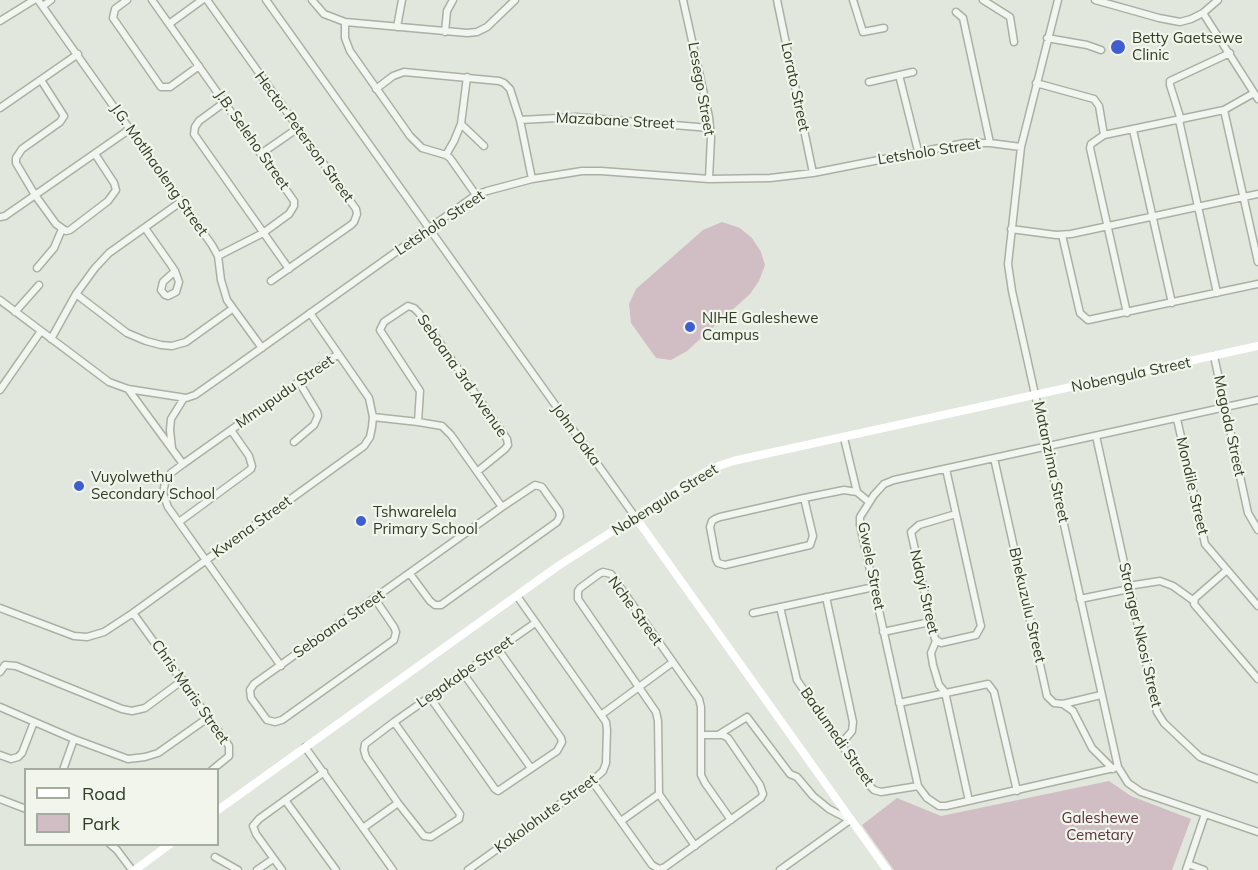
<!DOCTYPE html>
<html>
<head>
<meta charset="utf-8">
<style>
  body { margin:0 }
  #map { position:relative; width:1258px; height:870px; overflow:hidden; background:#e2e7dd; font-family:Mulish,sans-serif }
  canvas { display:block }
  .legend { position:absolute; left:24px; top:768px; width:195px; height:78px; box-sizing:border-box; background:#f1f5ec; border:2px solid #a4ac9d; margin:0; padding:8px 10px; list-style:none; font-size:18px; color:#313e26 }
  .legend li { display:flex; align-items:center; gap:12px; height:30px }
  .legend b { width:30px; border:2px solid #a4ac9d }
</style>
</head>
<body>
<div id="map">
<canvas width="1258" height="870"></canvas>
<ul class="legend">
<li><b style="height:8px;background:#fff"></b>Road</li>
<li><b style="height:16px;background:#d1bec4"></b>Park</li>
</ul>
</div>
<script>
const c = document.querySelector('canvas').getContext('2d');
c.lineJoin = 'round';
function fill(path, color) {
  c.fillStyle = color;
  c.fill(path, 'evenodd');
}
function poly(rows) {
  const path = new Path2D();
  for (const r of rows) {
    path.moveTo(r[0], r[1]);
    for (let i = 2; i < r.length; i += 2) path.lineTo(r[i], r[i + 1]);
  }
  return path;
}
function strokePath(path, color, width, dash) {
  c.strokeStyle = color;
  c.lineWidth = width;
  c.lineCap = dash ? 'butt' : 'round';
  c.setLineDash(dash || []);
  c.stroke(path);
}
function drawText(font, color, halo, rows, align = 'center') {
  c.font = font + ' Mulish,sans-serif';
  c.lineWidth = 4.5;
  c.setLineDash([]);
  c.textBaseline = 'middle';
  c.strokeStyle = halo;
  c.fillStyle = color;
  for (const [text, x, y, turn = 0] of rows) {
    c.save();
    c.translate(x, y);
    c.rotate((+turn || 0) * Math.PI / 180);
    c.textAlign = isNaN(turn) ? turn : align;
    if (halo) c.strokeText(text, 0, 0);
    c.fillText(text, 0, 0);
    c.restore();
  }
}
fill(poly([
  [722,222,740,228,752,238,761,252,765,265,759,281,750,294,687,351,671,360,656,358,631,323,629,304,636,289,703,230],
  [1109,781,1131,796,1191,819,1172,870,894,870,862,825,897,798,941,816]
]), '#d1bec4');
const street = poly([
  [38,0,212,245,218,256,221,280,227,300,262,348],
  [127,0,115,9,113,18,161,87,170,87,199,66],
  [152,0,294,201,294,206,289,214,263,233,218,256],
  [207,0,356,209,357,214,354,222,351,225,271,281],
  [266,0,636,518],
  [312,0,324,14,345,22,467,33,477,32,487,27,515,0],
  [683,0,709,117,711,137,709,179],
  [777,0,813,173],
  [853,0,863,32,884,28],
  [983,0,1010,17,1014,42],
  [1058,0,1021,147,1008,264,1012,291,1118,767,1128,783,1141,792,1258,832],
  [1095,0,1159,18,1180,22,1191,19,1203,13,1218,0],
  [43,6,51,0],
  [956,12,963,18,990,143],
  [1203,13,1258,99],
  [0,21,34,0],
  [345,22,345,38,350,51,410,136,422,148,446,155,450,158,476,195],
  [169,24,202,0],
  [397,27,402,0],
  [445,32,447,11,453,0],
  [1047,38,1087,45,1101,50],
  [899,75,918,151],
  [41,80,64,116,60,122,22,149,16,158,16,163,35,195,56,224,66,231,70,230,108,201,116,190,114,183,95,154],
  [869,82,913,72],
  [1036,83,1094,99,1099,106,1104,135],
  [376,89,393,76,404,72,499,81,504,83,510,89,520,120,532,179],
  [225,102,199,121,195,127,194,134,289,269],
  [0,108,78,54],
  [1224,110,1258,262],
  [520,120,576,117,710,128],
  [1179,120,1217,293],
  [1181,120,1170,85,1170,81,1230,53],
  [461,124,484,146],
  [1133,130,1172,303],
  [262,153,298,128],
  [446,155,454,141,461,124,467,77],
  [0,217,5,216,130,129],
  [145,228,171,265,175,271,179,282,176,292,168,296,165,295,161,290,163,282,175,271],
  [1011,229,1056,235,1071,234,1258,194],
  [1062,235,1080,313,1088,320,1258,284],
  [37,268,54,248,62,229],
  [76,294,127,333,146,341,161,345,172,346,186,342,232,309],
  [0,300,109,382,128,389,186,398,195,395,232,369,476,195,487,191,532,179,582,171,601,171,709,179,770,178,813,173,965,143,990,143,1021,147],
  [15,312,39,285],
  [1127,313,1090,148,1091,144,1104,135,1224,110,1254,93],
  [51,339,76,294,95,268,109,253,182,201],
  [1214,356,1248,513,1258,530],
  [128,389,183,464],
  [0,390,41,331],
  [373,417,418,422,442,426,451,435,502,507],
  [1177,419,1205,544,1258,606],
  [418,422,420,391,380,330,384,322,408,306,414,308,419,313,507,439,508,445,505,449,478,471],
  [1096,436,1157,712,1164,723,1200,757,1258,779],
  [844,438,857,492],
  [294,442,314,425,318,416,317,412,299,382],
  [172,448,170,430,171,419,184,398],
  [994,458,1047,696,1054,703,1063,704,1101,695],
  [946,469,980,622,981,626,976,635,941,643,935,639,911,532,919,525,956,514],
  [804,498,813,536,810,545,725,565,718,563,716,559,710,527,712,521,715,519,720,517,804,498,844,490,857,492,869,502],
  [179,522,251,469,252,466,249,456,231,430],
  [1227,570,1195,598,1194,604,1258,679],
  [1128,586,1160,581,1173,586,1194,601],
  [826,597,853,722,852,731,841,744],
  [375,599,394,627,396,632,394,640,282,720,275,722,267,720,251,698,250,690,254,684,502,507,535,485,542,487,559,511,560,516,557,522,441,605,435,605,430,601,410,574],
  [1080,599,1129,589],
  [780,607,797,680,870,786,874,790,881,792,918,786],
  [0,608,74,636,87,637,104,632,133,613,364,446,370,437,372,427,373,417,369,398,310,313],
  [133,613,229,746,229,756,212,770],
  [753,613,874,587],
  [883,632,930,622],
  [936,641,931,653,933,665,939,685,945,692,969,801],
  [281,666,168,507,163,493,165,483,171,473,183,464,338,354],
  [0,672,5,665,16,666,122,709,132,711,145,708,183,680],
  [463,673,531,768],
  [429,696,495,789,498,791,501,789,557,751,562,742,561,738,498,649],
  [899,703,988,684,994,692,1017,791],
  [1063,704,1073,711,1092,748,1113,769],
  [0,707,74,739,128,759,145,757,158,753,209,717],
  [601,715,673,662],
  [394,722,460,814,459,819,431,837,424,836,398,803,366,757,364,750,365,744,394,722,535,623],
  [718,735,747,717,790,774,797,777,813,796,829,809,850,820],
  [305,747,393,870],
  [0,755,11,759,18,757,22,753,34,722],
  [1118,767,946,806,939,806,927,798,918,786,860,525,860,517,874,495,884,484,894,480,1258,400],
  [63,770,74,739],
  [592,781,652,865,659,869,665,867,761,798,763,794,760,785,728,738,723,735,701,735],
  [0,799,26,809],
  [285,800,336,870],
  [621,821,659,794],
  [363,828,398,803],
  [110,844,117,850,132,870],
  [695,846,659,794,658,721,656,712,578,599,578,591,580,588,599,574,603,572,611,574,699,699,701,707,701,775,705,783,731,820],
  [215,857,238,870],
  [1188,864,1204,870],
  [257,870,273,859],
  [282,870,256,834,253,826,259,819,324,772],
  [468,870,592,781,603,771,606,763,607,730,606,722,517,596],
  [780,870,850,820],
  [1186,870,1205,814]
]);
strokePath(street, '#a9b1a2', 9);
strokePath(street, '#f2f5f0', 6);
strokePath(poly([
  [636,518,887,870],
  [218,810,558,566,710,469,733,461,1258,346],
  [135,870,170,844]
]), '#fff', 8);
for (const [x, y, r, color] of [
  [1118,47,8,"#3f5fd0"],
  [690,327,6,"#3f5fd0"],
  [79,486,6,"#3f5fd0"],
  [361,521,6,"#3f5fd0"]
]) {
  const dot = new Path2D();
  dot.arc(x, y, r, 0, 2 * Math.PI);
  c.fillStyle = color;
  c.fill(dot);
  strokePath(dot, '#f1f5ec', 2);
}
drawText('15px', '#313e26', '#f1f5ec', [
  ["Betty Gaetsewe",1132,38],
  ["Clinic",1132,55],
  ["NIHE Galeshewe",702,318],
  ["Campus",702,335],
  ["Vuyolwethu",91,477],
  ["Secondary School",91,494],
  ["Tshwarelela",373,512],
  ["Primary School",373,529]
], 'left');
drawText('15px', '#313e26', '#f1f5ec', [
  ["Lorato Street",795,87,78],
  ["Lesego Street",701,89,80],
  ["Mazabane Street",615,121,3],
  ["Hector Peterson Street",304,137,54],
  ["J.B. Seleho Street",252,140,55],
  ["Letsholo Street",929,152,-9],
  ["J.G. Motlhaoleng Street",159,170,55],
  ["Letsholo Street",440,223,-34],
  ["Nobengula Street",1131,375,-12],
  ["Seboana 3rd Avenue",462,376,55],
  ["Mmupudu Street",285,392,-35],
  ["Magoda Street",1229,426,78],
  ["John Daka",576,435,54],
  ["Matanzima Street",1051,462,78],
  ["Mondile Street",1192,486,77],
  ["Nobengula Street",665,500,-32],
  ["Kwena Street",252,527,-36],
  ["Gwele Street",871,566,79],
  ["Ndayi Street",924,592,77],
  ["Bhekuzulu Street",1027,605,77],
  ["Nche Street",635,611,54],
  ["Seboana Street",339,624,-35],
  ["Stranger Nkosi Street",1140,635,77],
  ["Legakabe Street",465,672,-35],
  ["Chris Maris Street",190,692,55],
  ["Badumedi Street",837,737,55],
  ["Kokolohute Street",546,814,-36]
]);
drawText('15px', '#5a333e', '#f1f5ec', [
  ["Galeshewe",1100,818],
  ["Cemetary",1100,835]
]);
</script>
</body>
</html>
